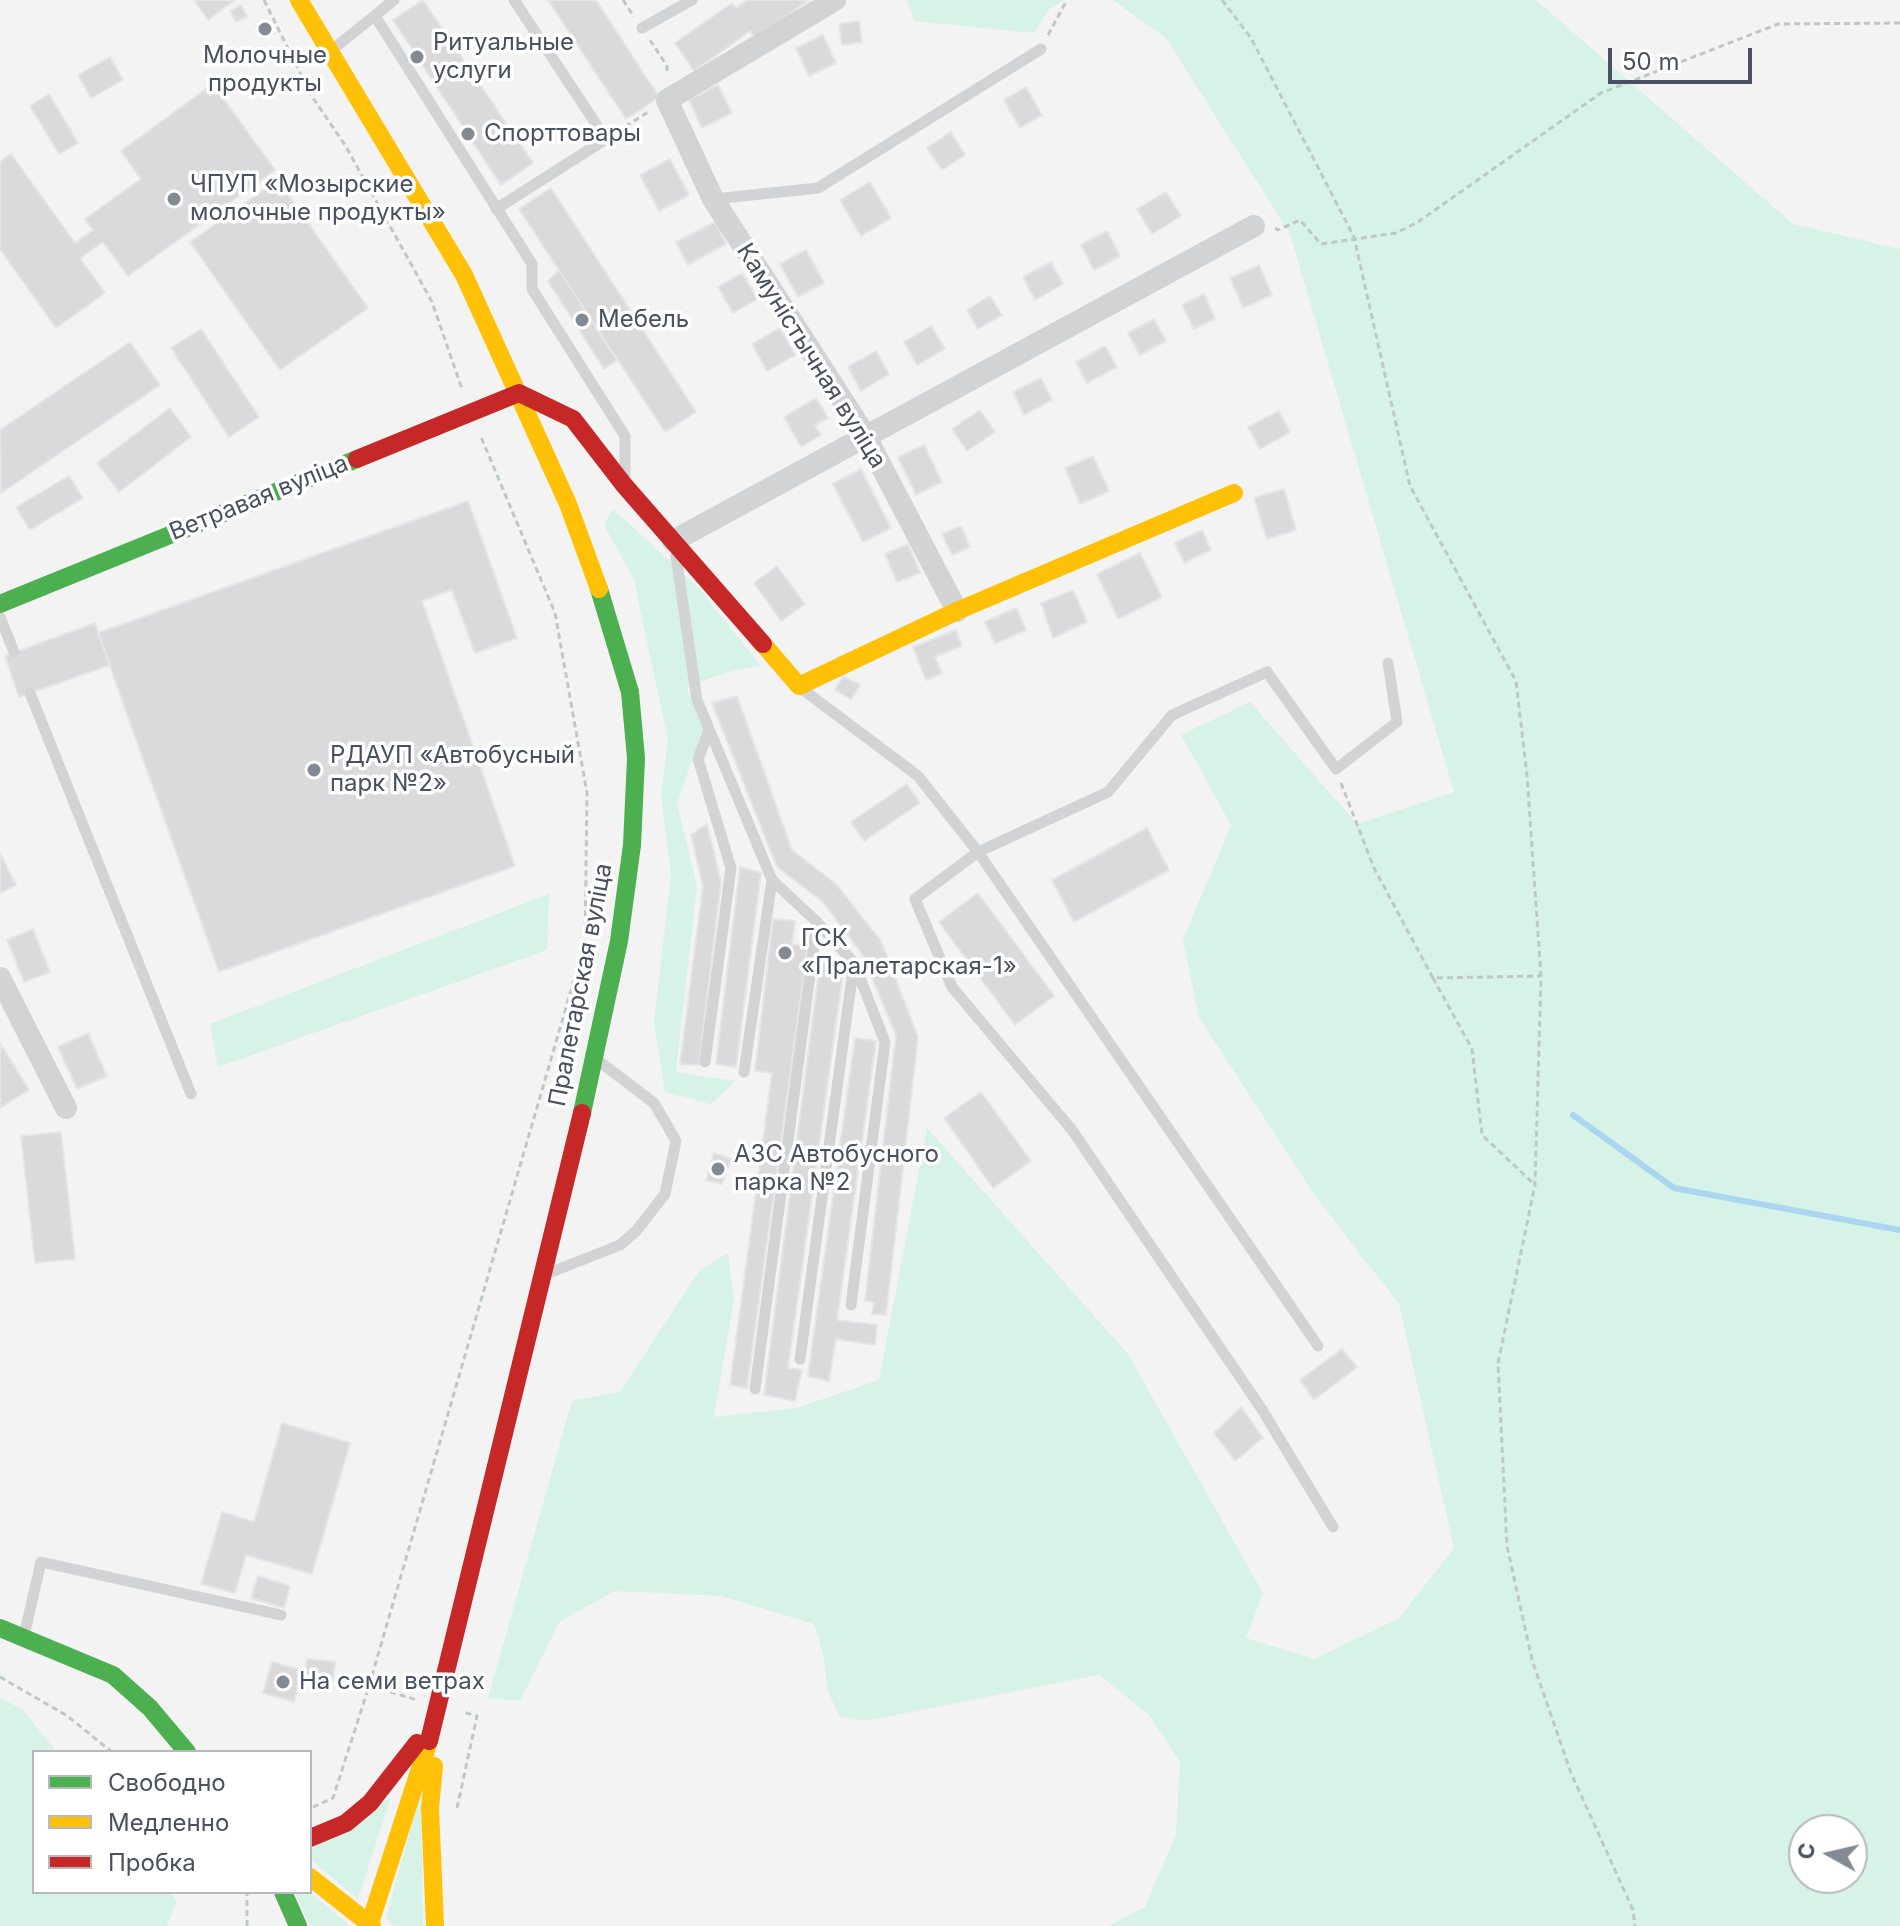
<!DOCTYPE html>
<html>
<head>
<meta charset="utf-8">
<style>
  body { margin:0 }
  #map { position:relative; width:1900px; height:1926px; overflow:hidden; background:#f3f3f3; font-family:Inter,sans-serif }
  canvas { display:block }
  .legend { position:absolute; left:32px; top:1750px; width:280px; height:144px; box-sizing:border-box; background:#fff; border:2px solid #b6b9bf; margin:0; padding:10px 14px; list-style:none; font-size:24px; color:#495160 }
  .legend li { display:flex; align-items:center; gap:16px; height:40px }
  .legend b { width:40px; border:2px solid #b6b9bf }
  .north { position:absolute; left:1788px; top:1814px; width:80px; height:80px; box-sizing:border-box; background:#fff; border:2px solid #b6b9bf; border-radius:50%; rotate:278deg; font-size:22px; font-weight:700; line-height:32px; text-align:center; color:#495160 }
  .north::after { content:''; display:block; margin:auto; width:28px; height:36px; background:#848a93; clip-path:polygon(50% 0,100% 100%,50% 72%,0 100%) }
  .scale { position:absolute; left:1608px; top:48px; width:144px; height:36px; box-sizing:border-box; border:4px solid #495160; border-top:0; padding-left:10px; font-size:24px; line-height:28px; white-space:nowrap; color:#495160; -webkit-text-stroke:6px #fff; paint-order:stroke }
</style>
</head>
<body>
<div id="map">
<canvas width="1900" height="1926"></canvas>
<ul class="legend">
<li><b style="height:10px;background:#4caf50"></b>Свободно</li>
<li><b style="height:10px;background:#ffc107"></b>Медленно</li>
<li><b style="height:10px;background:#c62828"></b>Пробка</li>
</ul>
<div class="north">С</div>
<div class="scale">50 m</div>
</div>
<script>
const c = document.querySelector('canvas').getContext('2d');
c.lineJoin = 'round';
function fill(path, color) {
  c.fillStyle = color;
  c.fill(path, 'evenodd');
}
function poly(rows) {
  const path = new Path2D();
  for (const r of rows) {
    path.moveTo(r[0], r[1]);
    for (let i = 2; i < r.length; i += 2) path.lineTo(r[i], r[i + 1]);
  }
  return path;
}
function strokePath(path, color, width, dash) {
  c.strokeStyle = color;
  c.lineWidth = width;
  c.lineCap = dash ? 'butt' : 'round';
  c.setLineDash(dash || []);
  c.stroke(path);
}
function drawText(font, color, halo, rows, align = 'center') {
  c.font = font + ' Inter,sans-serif';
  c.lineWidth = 7;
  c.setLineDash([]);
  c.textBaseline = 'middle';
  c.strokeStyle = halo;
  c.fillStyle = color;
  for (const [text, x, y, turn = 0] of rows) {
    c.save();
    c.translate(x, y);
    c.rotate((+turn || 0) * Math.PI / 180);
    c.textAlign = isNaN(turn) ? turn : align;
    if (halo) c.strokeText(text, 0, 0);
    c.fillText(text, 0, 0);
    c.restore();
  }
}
fill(poly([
  [907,0,1065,0,1050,8,1034,33,914,21],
  [1113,0,1536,0,1793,224,1900,249,1900,1926,1109,1926,1145,1907,1176,1834,1180,1762,1149,1715,1099,1675,864,1721,839,1716,828,1691,823,1653,814,1624,721,1596,615,1591,560,1621,520,1701,488,1698,572,1401,620,1392,699,1271,728,1253,734,1300,714,1417,796,1408,879,1380,927,1128,1128,1354,1263,1593,1246,1638,1314,1659,1399,1618,1454,1548,1399,1304,1318,1200,1199,1018,1183,940,1231,825,1181,735,1250,702,1357,824,1454,792,1290,234,1166,38],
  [1852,1830,1852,1878,1804,1878,1804,1830],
  [613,509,698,587,761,666,731,671,686,687,703,728,677,804,697,886,676,1072,735,1081,711,1104,665,1092,654,1023,671,874,661,796,668,740,634,580,604,525],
  [549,894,547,950,218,1067,210,1024],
  [0,1698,22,1709,57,1752,34,1752,34,1892,170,1892,177,1901,167,1926,0,1926],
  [421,1791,423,1926,394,1926,386,1918],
  [391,1797,358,1899,310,1859,310,1849],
  [295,1892,310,1892,350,1926,310,1926]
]), '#d7f2e6');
strokePath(poly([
  [1573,1115,1674,1188,1900,1230]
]), '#abd6f1', 6);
const building = poly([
  [194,0,235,0,208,20,194,0],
  [423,0,533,163,501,185,393,20,423,0],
  [548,0,596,0,659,97,626,119,548,0],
  [747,0,809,0,755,38,750,31,694,71,675,43,732,3,736,8,747,0],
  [241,5,247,16,236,22,230,11,241,5],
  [268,20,274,33,262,38,256,26,268,20],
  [859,21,862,42,842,45,839,24,859,21],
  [823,35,836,63,809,76,796,48,823,35],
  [110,57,123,80,91,98,78,75,110,57],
  [213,84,275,170,128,276,103,242,80,258,105,293,56,328,0,249,0,162,11,154,75,243,93,230,85,219,141,179,121,151,213,84],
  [718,85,732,113,702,128,689,100,718,85],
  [1026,87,1042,115,1020,128,1004,100,1026,87],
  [49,94,78,143,59,154,30,106,49,94],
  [951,132,965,155,942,170,927,148,951,132],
  [670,159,689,195,659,211,640,175,670,159],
  [278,180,368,308,280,370,190,242,278,180],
  [870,182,891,218,861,236,840,200,870,182],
  [551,188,696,412,665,432,519,209,551,188],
  [1166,192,1181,216,1152,234,1137,209,1166,192],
  [715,222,726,244,688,265,676,242,715,222],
  [1107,231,1120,256,1094,270,1081,245,1107,231],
  [806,250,824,283,798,297,780,264,806,250],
  [1051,262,1063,284,1035,300,1023,277,1051,262],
  [1259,265,1272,295,1243,308,1230,278,1259,265],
  [559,270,617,360,604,369,548,281,559,270],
  [742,273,758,299,733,313,718,287,742,273],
  [1204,294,1215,319,1194,329,1182,305,1204,294],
  [990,296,1002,315,978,329,967,310,990,296],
  [1154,319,1166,341,1140,355,1128,333,1154,319],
  [931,326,945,349,917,365,904,342,931,326],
  [780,328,795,355,767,371,752,344,780,328],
  [201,329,259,417,229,437,171,348,201,329],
  [130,342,160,385,1,493,0,430,130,342],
  [1105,346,1117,367,1087,383,1076,362,1105,346],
  [876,351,889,374,861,391,848,367,876,351],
  [1041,378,1052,400,1024,415,1013,392,1041,378],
  [816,398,828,418,815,425,821,435,801,447,784,417,816,398],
  [170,408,191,437,119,492,97,463,170,408],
  [980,410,995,432,967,451,952,429,980,410],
  [1279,411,1290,432,1260,449,1248,427,1279,411],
  [924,445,942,482,916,495,898,457,924,445],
  [1093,456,1109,491,1080,504,1065,468,1093,456],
  [861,469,891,528,863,542,833,484,861,469],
  [69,476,83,498,30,530,16,507,69,476],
  [1284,489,1296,530,1267,539,1254,498,1284,489],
  [468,501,517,638,475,653,452,590,422,601,515,866,219,972,98,633,468,501],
  [961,526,970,547,952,555,942,534,961,526],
  [1202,530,1211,550,1184,563,1175,543,1202,530],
  [908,544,920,573,897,582,885,554,908,544],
  [1140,553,1162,597,1118,619,1097,574,1140,553],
  [777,566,805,604,781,621,754,583,777,566],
  [1073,590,1087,622,1053,638,1041,603,1073,590],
  [1016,608,1026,630,995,644,985,622,1016,608],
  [95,623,110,665,19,697,5,656,95,623],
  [956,630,962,646,935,657,942,673,926,680,913,647,956,630],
  [843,676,860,685,851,699,835,690,843,676],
  [737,696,792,850,836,884,881,941,918,1037,886,1315,872,1314,874,1302,865,1301,896,1035,862,954,823,902,777,867,712,703,737,696],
  [907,784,920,803,864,841,851,822,907,784],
  [707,824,721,882,699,1065,680,1064,703,886,691,835,707,824],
  [1147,828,1169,870,1074,922,1052,880,1147,828],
  [0,853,16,885,0,893,0,853],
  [740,867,761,873,736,1067,716,1064,740,867],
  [978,893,1054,996,1015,1025,939,922,978,893],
  [773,919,795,921,792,945,808,944,747,1388,730,1385,772,1073,755,1071,773,919],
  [33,929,50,972,24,982,7,940,33,929],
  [820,962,844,966,788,1368,802,1370,795,1401,764,1395,820,962],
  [88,1033,107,1076,77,1089,58,1047,88,1033],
  [855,1038,876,1041,837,1320,877,1325,875,1345,836,1339,829,1381,808,1376,855,1038],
  [0,1043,29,1090,0,1108,0,1043],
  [981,1092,1031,1161,993,1188,944,1118,981,1092],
  [61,1132,75,1259,35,1263,21,1136,61,1132],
  [714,1153,731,1159,722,1184,706,1180,714,1153],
  [1342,1349,1357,1367,1314,1400,1300,1380,1342,1349],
  [1241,1407,1263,1438,1235,1461,1214,1433,1241,1407],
  [282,1423,350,1443,312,1574,246,1555,235,1593,201,1584,222,1512,254,1522,282,1423],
  [258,1576,290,1586,284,1608,251,1598,258,1576],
  [307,1659,335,1662,333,1680,305,1677,307,1659],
  [272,1662,302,1670,294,1702,263,1693,272,1662]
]);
fill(building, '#dadadc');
strokePath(building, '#e4e5e6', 2);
strokePath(poly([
  [264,0,311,95,345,145,432,302,462,389],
  [623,0,634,17],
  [1222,0,1251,38,1354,237,1410,486,1516,681,1527,776,1541,976,1535,1185,1498,1363,1507,1546,1532,1660,1571,1773,1633,1910,1635,1926],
  [1048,35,1067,0],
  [650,40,667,66,667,75],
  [617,132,648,112],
  [1275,228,1278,230,1300,220,1321,244,1396,233,1418,222,1601,93,1778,24,1900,23],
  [1341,783,1374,868,1433,978,1541,976],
  [1433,978,1472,1049,1482,1135,1535,1185],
  [0,1677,66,1715,112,1752],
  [371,1686,417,1700],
  [313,1807,333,1798,369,1686,585,942,587,793,555,613,481,437],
  [457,1808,477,1716,463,1712],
  [247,1926,247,1892]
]), '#bdc8c7', 3, [6, 4]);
strokePath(poly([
  [375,16,532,264,532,289,625,436,625,475],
  [642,28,692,0],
  [332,50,394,0],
  [714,199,818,188,1041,49],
  [496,209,606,139,514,0],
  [676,556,697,700,772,880,817,922,854,963,885,1042,851,1305],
  [0,617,14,652],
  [802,689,918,776,978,852,1108,792,1172,715,1267,672,1336,769,1397,722,1388,663],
  [30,693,191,1094],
  [705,1062,731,868,698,759,709,730],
  [744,1072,772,880],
  [549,1273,620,1245,636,1231,665,1194,676,1141,654,1103,600,1062],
  [1318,1346,978,852,915,899,952,987,1072,1130,1261,1408,1333,1527],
  [800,1359,854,963],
  [755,1389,817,922],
  [24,1636,41,1562,281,1615]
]), '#d1d3d5', 11);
strokePath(poly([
  [835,0,667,100,713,199,865,435,957,611],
  [673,541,1254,226],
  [0,978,66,1108]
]), '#d1d3d5', 22);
strokePath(poly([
  [0,604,357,459],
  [582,1113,619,941,632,845,636,758,630,692,599,589],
  [0,1628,113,1675,150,1708,187,1752],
  [283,1892,298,1926]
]), '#4caf50', 18);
strokePath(poly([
  [299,0,464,275,568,504,599,589],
  [763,644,799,686,957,611,1234,493],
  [434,1766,430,1808,435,1926],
  [310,1877,372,1926],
  [369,1926,429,1741]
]), '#ffc107', 18);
strokePath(poly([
  [357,459,519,393,573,419,624,485,763,644],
  [429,1741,582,1113],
  [310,1838,346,1823,370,1803,417,1743]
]), '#c62828', 18);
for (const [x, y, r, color] of [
  [265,29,8,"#848a93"],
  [417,57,8,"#848a93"],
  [468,134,8,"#848a93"],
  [174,199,8,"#848a93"],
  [582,320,8,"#848a93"],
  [314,770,8,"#848a93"],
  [785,953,8,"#848a93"],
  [718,1169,8,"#848a93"],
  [283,1682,8,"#848a93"]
]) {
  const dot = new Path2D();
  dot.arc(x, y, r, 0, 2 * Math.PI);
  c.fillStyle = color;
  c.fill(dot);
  strokePath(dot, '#fff', 3);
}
drawText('24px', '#495160', '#fff', [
  ["Ритуальные",433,43],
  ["услуги",433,71],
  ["Молочные",265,56,"center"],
  ["продукты",265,84,"center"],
  ["Спорттовары",484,134],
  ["ЧПУП «Мозырские",190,185],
  ["молочные продукты»",190,213],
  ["Мебель",598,320],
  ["РДАУП «Автобусный",330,756],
  ["парк №2»",330,784],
  ["ГСК",801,939],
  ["«Пралетарская-1»",801,967],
  ["АЗС Автобусного",734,1155],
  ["парка №2",734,1183],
  ["На семи ветрах",299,1682]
], 'left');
drawText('24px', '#495160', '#fff', [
  ["Камуністычная вуліца",811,356,58],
  ["Ветравая вуліца",259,498,-22],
  ["Пралетарская вуліца",581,985,-79]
]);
</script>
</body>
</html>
